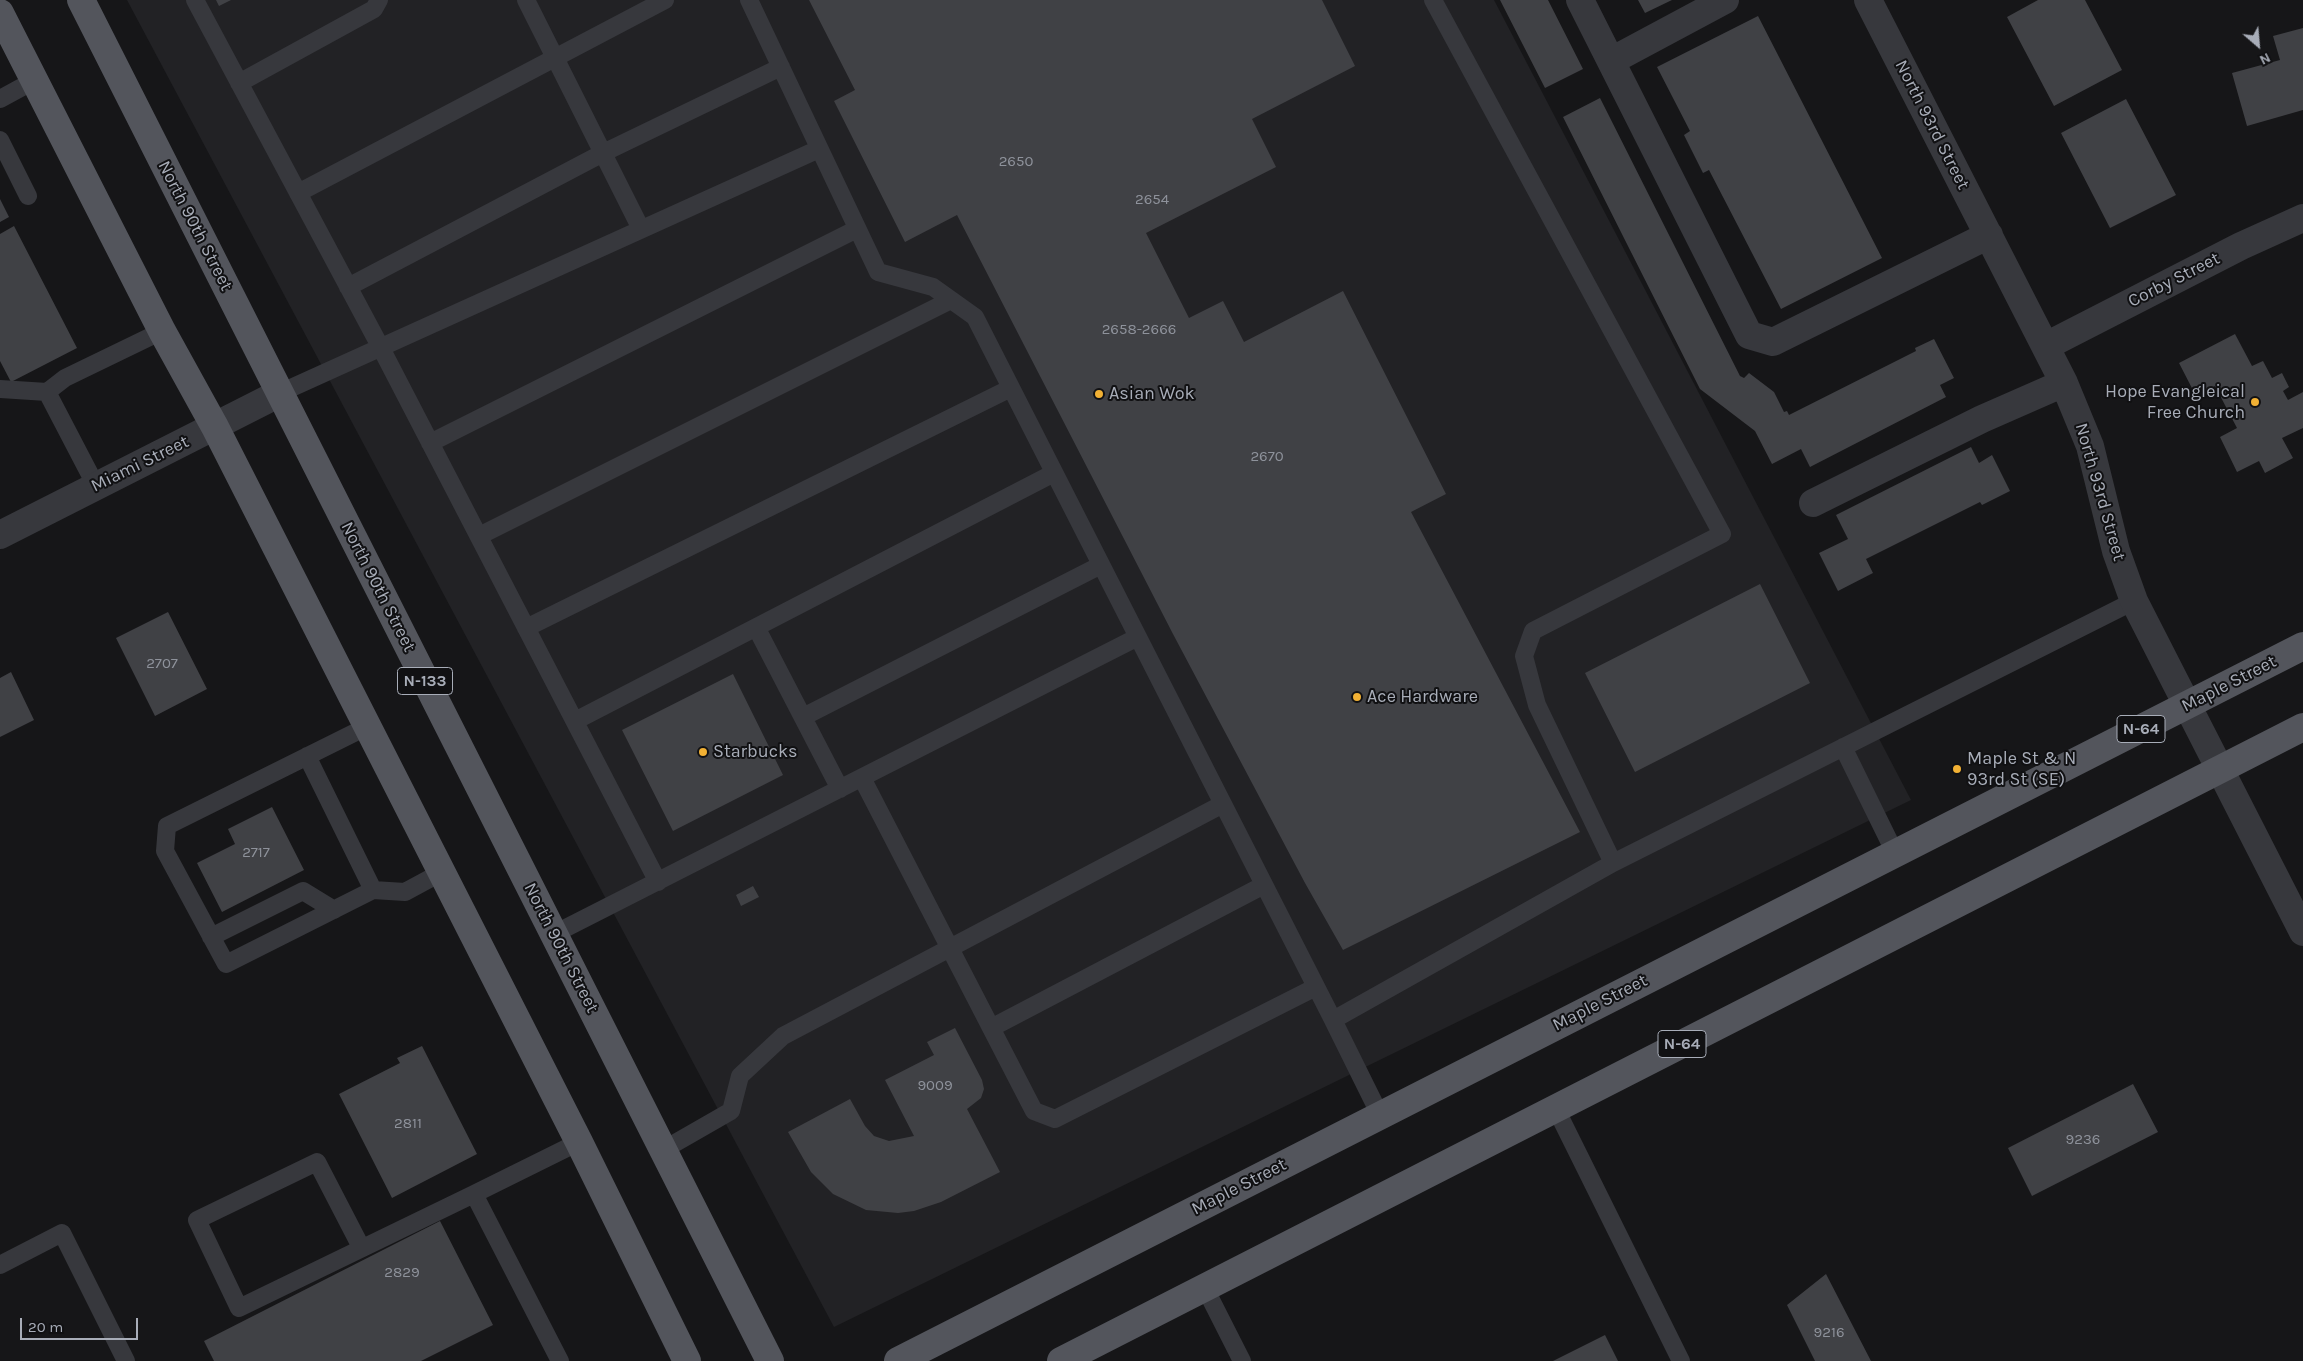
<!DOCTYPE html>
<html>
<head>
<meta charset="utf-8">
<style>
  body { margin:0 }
  #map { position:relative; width:2303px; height:1361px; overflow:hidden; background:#161618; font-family:Karla,sans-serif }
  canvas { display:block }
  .north { position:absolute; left:2233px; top:20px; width:50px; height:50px; -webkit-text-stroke:4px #111113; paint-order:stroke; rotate:153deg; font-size:14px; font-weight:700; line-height:20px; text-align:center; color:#a8adb8 }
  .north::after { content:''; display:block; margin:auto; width:18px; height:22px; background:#a8adb8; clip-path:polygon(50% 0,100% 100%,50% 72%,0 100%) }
  .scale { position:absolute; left:20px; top:1318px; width:118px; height:22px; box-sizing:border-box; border:2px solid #a8adb8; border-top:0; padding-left:6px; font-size:15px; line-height:18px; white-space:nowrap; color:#a8adb8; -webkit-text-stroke:4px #111113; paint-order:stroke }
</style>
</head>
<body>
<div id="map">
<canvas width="2303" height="1361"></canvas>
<div class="north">N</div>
<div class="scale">20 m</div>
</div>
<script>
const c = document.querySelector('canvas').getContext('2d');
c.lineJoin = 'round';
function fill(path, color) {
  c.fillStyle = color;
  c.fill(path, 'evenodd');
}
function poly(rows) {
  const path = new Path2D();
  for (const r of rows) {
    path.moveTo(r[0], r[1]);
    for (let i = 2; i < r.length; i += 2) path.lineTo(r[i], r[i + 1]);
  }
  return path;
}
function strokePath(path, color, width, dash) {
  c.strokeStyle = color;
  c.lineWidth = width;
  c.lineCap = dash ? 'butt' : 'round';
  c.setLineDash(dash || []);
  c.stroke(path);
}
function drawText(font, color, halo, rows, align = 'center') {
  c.font = font + ' Karla,sans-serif';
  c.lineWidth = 4;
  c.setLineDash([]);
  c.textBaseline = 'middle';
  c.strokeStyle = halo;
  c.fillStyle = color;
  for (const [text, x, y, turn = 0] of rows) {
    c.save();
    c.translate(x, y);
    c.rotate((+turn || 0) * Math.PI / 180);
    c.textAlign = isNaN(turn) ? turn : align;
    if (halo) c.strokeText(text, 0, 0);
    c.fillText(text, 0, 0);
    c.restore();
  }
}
fill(poly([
  [127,0,1494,0,1911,800,834,1327]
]), '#222225');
fill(poly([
  [216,0,231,0,219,6],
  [809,0,1322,0,1355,66,1252,119,1276,167,1146,233,1189,318,1223,301,1244,342,1343,291,1446,494,1411,512,1580,832,1343,950,1305,883,1173,634,957,215,905,242,834,101,855,90],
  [1500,0,1548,0,1583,69,1545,88],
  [1638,0,1672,0,1645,13],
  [2038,0,2085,0,2122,70,2054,106,2007,17],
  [1758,16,1882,258,1781,309,1709,170,1703,173,1684,135,1690,131,1657,67],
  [2303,28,2303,110,2247,126,2232,73,2280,60,2273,36],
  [1600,98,1740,376,1744,378,1749,373,1774,392,1784,412,1787,411,1789,415,1916,351,1915,348,1934,339,1954,378,1940,385,1946,397,1810,467,1801,449,1772,464,1755,431,1700,389,1563,117],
  [2126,99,2176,195,2110,228,2061,133],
  [0,199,9,217,0,222],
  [14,226,77,348,11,382,0,361,0,234],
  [2235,334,2252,366,2263,361,2272,378,2282,373,2289,387,2283,391,2288,400,2303,392,2303,428,2282,438,2293,458,2265,473,2259,461,2237,472,2220,437,2237,428,2215,386,2196,396,2179,363],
  [1971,447,1979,463,1992,455,2010,491,1982,505,1980,502,1866,559,1873,573,1838,591,1819,553,1848,539,1836,515],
  [1760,584,1810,683,1635,772,1585,673],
  [168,612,207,689,155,716,116,638],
  [11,672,34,720,0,737,0,678],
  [733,674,783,775,673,831,622,730],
  [272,807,304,870,222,912,197,863,235,844,228,829],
  [753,886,759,897,741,906,736,895],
  [955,1028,982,1080,984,1089,981,1098,967,1109,1000,1172,941,1202,914,1211,898,1213,866,1210,833,1194,811,1172,788,1132,850,1099,865,1126,874,1136,889,1141,914,1136,885,1080,934,1055,927,1042],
  [422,1046,477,1154,392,1198,339,1094,400,1063,397,1058],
  [2133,1084,2158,1132,2032,1196,2008,1148],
  [440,1221,493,1325,421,1361,214,1361,204,1341],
  [1826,1274,1871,1361,1815,1361,1787,1305],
  [1605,1335,1618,1361,1553,1361]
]), '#404145');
strokePath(poly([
  [195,0,381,348,658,882],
  [526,0,641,229],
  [749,0,878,272,933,287,975,317,1333,1020],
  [1433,0,1722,534,1533,631,1524,656,1537,705,1613,863],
  [239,83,374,9,379,0],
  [0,99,35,80],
  [0,140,28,196],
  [298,193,665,0],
  [348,287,603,153,781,67],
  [0,389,47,392],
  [280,393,819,149],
  [430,443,857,229],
  [96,486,47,392,65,378,162,331],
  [479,536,951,300],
  [526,628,1011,388],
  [757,629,840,789],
  [803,717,1101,565],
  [575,721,1054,473],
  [366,727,167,826,165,851,226,964,373,890,405,892,442,872],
  [1843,747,1895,853],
  [307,756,373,890],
  [862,778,1034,1111,1055,1119,1316,987],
  [554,934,1138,637],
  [211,937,303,891,334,910],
  [991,1028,1264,885],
  [1556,1109,1681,1361],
  [1380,1115,1333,1020,1613,863,2134,601],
  [663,1150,731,1111,740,1076,783,1036,1223,804],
  [474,1194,579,1142],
  [361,1247,317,1162,197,1220,239,1308,474,1194,560,1361],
  [0,1265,62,1233,126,1361],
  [1205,1288,1242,1361]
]), '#37383d', 18);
strokePath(poly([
  [1580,0,1749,335,1773,342,1989,235],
  [1868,0,2064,383,2090,446,2116,551,2134,601,2303,932],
  [1611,61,1725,0],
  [2046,346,2241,246,2303,218],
  [1813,503,1982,419,2064,383],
  [0,535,280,393]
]), '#37383d', 28);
strokePath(poly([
  [81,0,770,1361],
  [0,13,162,331,215,427,579,1142,687,1361],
  [898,1361,2303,646],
  [1061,1361,2303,727]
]), '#53555c', 28);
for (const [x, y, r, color] of [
  [1099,394,5,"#f2b134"],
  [2255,402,5,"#f2b134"],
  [1357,697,5,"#f2b134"],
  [703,752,5,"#f2b134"],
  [1957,769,5,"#f2b134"]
]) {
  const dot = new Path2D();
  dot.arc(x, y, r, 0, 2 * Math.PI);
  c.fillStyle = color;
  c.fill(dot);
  strokePath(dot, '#111113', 2);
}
drawText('15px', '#8e929b', null, [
  ["2650",1016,162],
  ["2654",1152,200],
  ["2658-2666",1139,330],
  ["2670",1267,457],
  ["2707",162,664],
  ["2717",256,853],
  ["9009",935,1086],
  ["2811",408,1124],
  ["9236",2083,1140],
  ["2829",402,1273],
  ["9216",1829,1333]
]);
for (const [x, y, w] of [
  [425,681,55],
  [2141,729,48],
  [1682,1044,48]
]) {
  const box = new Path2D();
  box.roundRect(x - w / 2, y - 13.5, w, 27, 4);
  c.fillStyle = '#111113';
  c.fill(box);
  strokePath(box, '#a8adb8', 1);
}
drawText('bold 16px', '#a8adb8', null, [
  ["N-133",425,681],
  ["N-64",2141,729],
  ["N-64",1682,1044]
]);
drawText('18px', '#a8adb8', '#111113', [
  ["North 93rd Street",1932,125,63],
  ["North 90th Street",195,226,63],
  ["Corby Street",2174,280,-27],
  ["Miami Street",140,464,-26],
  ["North 93rd Street",2100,492,74],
  ["North 90th Street",378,587,63],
  ["Maple Street",2229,684,-27],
  ["North 90th Street",561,948,63],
  ["Maple Street",1600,1003,-27],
  ["Maple Street",1239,1187,-27]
]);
drawText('18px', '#a8adb8', '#111113', [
  ["Hope Evangleical",2245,392,"right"],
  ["Free Church",2245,413,"right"],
  ["Asian Wok",1109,394],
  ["Ace Hardware",1367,697],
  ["Starbucks",713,752],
  ["Maple St & N",1967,759],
  ["93rd St (SE)",1967,780]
], 'left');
</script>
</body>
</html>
